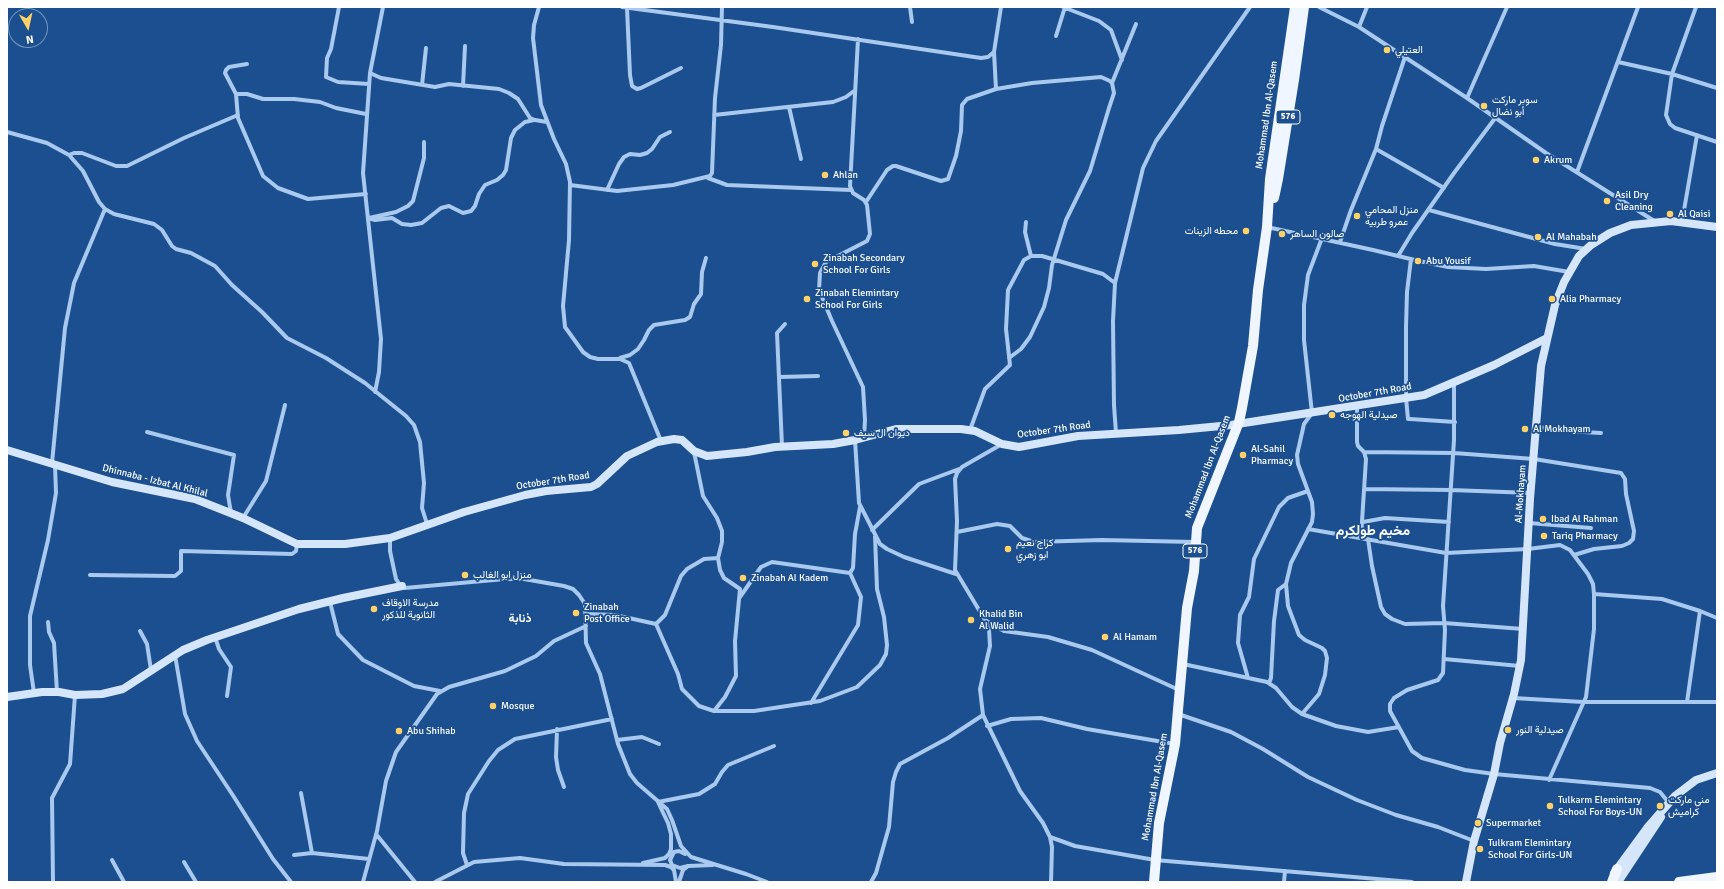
<!DOCTYPE html>
<html>
<head>
<meta charset="utf-8">
<style>
  body { margin:0 }
  #map { position:relative; width:1724px; height:889px; overflow:hidden; background:#1b4f8f; font-family:Signika,sans-serif }
  canvas { display:block }
  .frame { position:absolute; inset:0; border:8px solid #fff; pointer-events:none }
  .north { position:absolute; left:8px; top:8px; width:40px; height:40px; box-sizing:border-box; background:#1b4f8f; border:1px solid #7695bc; border-radius:50%; rotate:171deg; font-size:11px; font-weight:700; line-height:16px; text-align:center; color:#fff }
  .north::after { content:''; display:block; margin:auto; width:14px; height:18px; background:#ffd166; clip-path:polygon(50% 0,100% 100%,50% 72%,0 100%) }
</style>
</head>
<body>
<div id="map">
<canvas width="1724" height="889"></canvas>
<div class="frame"></div>
<div class="north">N</div>
</div>
<script>
const c = document.querySelector('canvas').getContext('2d');
c.lineJoin = 'round';
function poly(rows) {
  const path = new Path2D();
  for (const r of rows) {
    path.moveTo(r[0], r[1]);
    for (let i = 2; i < r.length; i += 2) path.lineTo(r[i], r[i + 1]);
  }
  return path;
}
function strokePath(path, color, width, dash) {
  c.strokeStyle = color;
  c.lineWidth = width;
  c.lineCap = dash ? 'butt' : 'round';
  c.setLineDash(dash || []);
  c.stroke(path);
}
function drawText(font, color, halo, rows, align = 'center') {
  c.font = font + ' Signika,Vazirmatn,sans-serif';
  c.lineWidth = 3.5;
  c.setLineDash([]);
  c.textBaseline = 'middle';
  c.strokeStyle = halo;
  c.fillStyle = color;
  for (const [text, x, y, turn = 0] of rows) {
    c.save();
    c.translate(x, y);
    c.rotate((+turn || 0) * Math.PI / 180);
    c.textAlign = isNaN(turn) ? turn : align;
    if (halo) c.strokeText(text, 0, 0);
    c.fillText(text, 0, 0);
    c.restore();
  }
}
strokePath(poly([
  [339,7,331,49,327,58,326,77,338,82,369,84],
  [539,7,534,25,533,38,541,105,554,139,566,164,570,182,569,240,563,306,565,327,583,352,590,357,598,359,620,359,629,363,661,441],
  [622,7,773,27,981,58,988,57,994,52,1001,7],
  [910,7,912,22],
  [1063,7,1099,21,1111,30,1122,60],
  [1319,7,1359,27,1467,98,1546,153,1656,222],
  [1696,7,1672,74,1666,115,1670,124,1675,128,1717,142],
  [627,8,630,75,632,86,637,89,641,88,681,68],
  [1359,27,1367,7],
  [1056,36,1065,7],
  [858,39,850,186,853,193,864,200,867,205,870,234,867,241,826,262,820,273,819,290,832,321,863,387,865,420,864,437],
  [994,52,996,89],
  [1618,62,1672,74,1717,88],
  [247,64,229,67,226,70,225,73,236,94,238,118,263,176,278,188,308,199,366,194],
  [370,73,381,78,435,87,449,84,499,89,509,93,518,99,530,118,535,120,547,122],
  [1112,83,1136,24],
  [422,85,426,48],
  [463,86,465,46],
  [236,94,247,94,263,99,294,99,320,102,336,108,366,114],
  [1467,98,1507,7],
  [789,107,801,159],
  [714,115,833,102,846,97,854,91],
  [7,132,47,143,69,155,83,171,99,202,105,209,114,214,154,224,162,230,172,246,176,249,191,253,215,266,232,285,262,312,287,338,326,358,365,383,406,416,414,425,420,442,424,483,422,508,427,524],
  [1376,149,1444,188],
  [69,155,74,153,82,153,116,166,127,166,184,138,238,115],
  [1577,172,1638,7],
  [708,178,727,185,851,190],
  [570,185,617,191,673,185,710,176,712,173,715,98,721,45,722,7],
  [607,190,619,164,624,157,630,154,640,155,647,153,652,149,660,137,670,132],
  [866,202,887,170,893,166,896,166,941,181,948,179,956,156,961,131,962,105,967,99,996,89,1032,83,1101,77,1110,81,1112,83,1114,93,1109,108,1090,171,1066,220,1052,265,1049,288,1044,307,1030,337,1021,349,1009,358],
  [1429,210,1555,244,1586,249],
  [368,218,375,220,392,218,402,224,411,225,422,223,441,208,449,206,463,213,471,211,475,206,479,194,485,185,497,180,503,175,506,170,511,138,515,130,525,122,534,120],
  [369,218,396,212,408,206,413,201,424,158,424,142],
  [1026,222,1025,232,1031,256],
  [1682,222,1697,135],
  [1267,227,1373,250,1419,261,1448,267,1486,269,1534,266,1569,272],
  [1340,242,1351,210,1376,149,1382,126,1405,57],
  [1398,256,1412,233,1454,173,1496,117],
  [620,358,630,355,638,349,644,340,649,330,654,325,685,320,690,317,694,304,701,294,702,272,706,258],
  [779,377,818,376],
  [1454,383,1454,440,1443,606,1445,630,1443,673,1438,680,1407,690,1394,698,1390,704,1390,711,1412,751,1422,758,1465,770,1494,774,1650,788,1660,792,1669,803],
  [375,392,379,372,381,339,363,173,370,73,383,7],
  [1357,407,1357,442,1358,446,1364,452,1366,459,1361,537],
  [1408,419,1406,398,1406,327,1407,292,1411,259],
  [1410,419,1455,422],
  [1536,427,1583,432,1601,433],
  [970,430,985,389,1010,365,1006,329,1008,290,1024,260,1031,256,1042,256,1103,274,1115,283],
  [147,432,234,455,228,495,231,513],
  [1116,433,1114,405,1113,321,1115,283,1143,168,1156,141,1250,7],
  [855,440,859,503,880,544,887,549,904,557,956,574],
  [1002,444,962,467,957,473,955,479,957,521,955,570,985,620,1004,631,1048,637,1092,650,1179,690],
  [782,446,777,333,785,324],
  [1364,452,1454,453,1534,459,1621,473,1625,479,1626,494,1634,531,1633,539,1629,543,1622,546,1594,549,1574,555],
  [52,463,65,328,74,283,105,209],
  [1365,489,1451,490,1531,493],
  [243,518,266,481,285,405],
  [1363,522,1385,518,1449,522],
  [1529,523,1591,528],
  [1308,529,1446,553,1528,549,1560,545,1570,550,1588,574,1593,584,1594,594,1594,629,1586,697,1549,780],
  [872,530,919,484,959,469],
  [957,532,997,524,1010,526,1022,538,1034,542,1102,540,1195,542],
  [390,538,390,551,396,579,400,585,405,588,505,579,524,579,564,586,573,589,579,595,585,604,586,643,600,674,618,744,630,774,637,783,667,809,672,820,681,846,691,857,746,874,767,882],
  [1368,539,1372,566,1381,607,1385,614,1392,619,1405,624,1444,623,1523,629],
  [90,575,175,576,181,571,181,551,292,554,296,551,297,544],
  [1594,594,1662,599,1700,611,1717,618],
  [740,597,761,567,772,562,850,573,853,568,855,534,860,507],
  [330,602,338,634,363,660,414,686,440,691],
  [586,614,615,615,656,624,678,674,682,689,699,706,714,711,725,697,736,676,735,641,740,589,724,578,720,570,718,558,722,542,722,531,717,518,703,496,694,452],
  [985,621,989,629,990,646,980,689,983,715,1020,791,1043,823,1050,837,1052,847,1051,882],
  [48,622,49,632,54,643,57,692],
  [656,624,665,615,681,576,687,569,704,559,718,558],
  [140,631,147,644,151,670],
  [215,637,219,649,231,667,227,696],
  [175,655,185,714,197,741,234,797,273,859,291,882],
  [1444,659,1520,666],
  [1183,664,1267,682,1276,688,1292,707,1302,714,1336,726,1368,732,1399,727],
  [1248,678,1238,643,1240,615,1249,597,1254,559,1279,507,1288,498,1308,491],
  [1269,683,1271,678,1274,621,1278,590,1286,584],
  [34,693,30,665,30,616,48,540,56,493,55,465],
  [1513,698,1583,702,1717,702],
  [1687,702,1700,611],
  [811,703,858,625,861,597,850,573],
  [714,711,754,711,820,701,857,687,880,665,886,654,887,645,884,617,877,589,875,536],
  [1178,714,1231,732,1263,749,1308,777,1357,800,1396,815,1438,827,1474,841],
  [1302,714,1319,694,1325,675,1327,658,1325,651,1322,648,1305,640,1299,635,1288,606,1286,584,1291,563,1312,522,1313,514,1312,502,1298,464,1297,455,1304,424,1312,413,1304,340,1304,305,1308,275,1322,238],
  [987,726,1011,719,1041,718,1087,729,1175,744],
  [557,729,556,757,558,770,564,787],
  [617,740,642,737,659,744],
  [301,793,312,853],
  [376,834,415,882],
  [1050,837,1075,846,1155,860,1412,882],
  [685,854,679,851,674,852,670,860,672,865,680,868,688,866,713,865],
  [294,855,312,853,369,859],
  [112,860,124,882],
  [184,862,196,882],
  [643,863,665,858,669,854,671,849,671,834,668,823,658,802,699,794,715,784,722,772,728,765,774,746],
  [467,865,463,853,464,813,468,794,489,761,498,750,515,739,612,719],
  [53,882,52,798,70,764,75,695],
  [363,882,377,831,386,781,396,752,437,694,449,687,505,671,536,656,554,641,586,626],
  [435,882,474,862,520,858,564,864,665,865,671,867,674,870,676,882],
  [679,882,683,870,687,867],
  [871,882,876,873,889,827,893,782,896,772,900,764,948,738,983,715],
  [1284,882,1285,871]
]), '#a9c9ee', 4);
strokePath(poly([
  [7,450,112,482,195,499,243,518,297,544,345,544,390,538,464,512,525,495,546,491,591,487,597,484,627,456,657,442,674,439,682,440,694,451,707,456,747,452,775,447,833,444,855,440,896,429,961,429,975,431,1002,444,1019,447,1078,436,1179,430,1231,425,1424,395,1494,365,1547,338],
  [7,697,42,692,59,692,75,695,102,694,123,689,183,650,207,640,299,609,343,598,402,586],
  [1614,873,1647,828,1675,796,1696,780,1717,773],
  [1466,882,1474,841,1494,774,1500,743,1514,694,1521,660,1530,499,1541,366,1555,305,1564,282,1579,256,1591,245,1610,233,1631,225,1671,221,1717,227],
  [1618,882,1661,817]
]), '#d6e6fa', 8);
strokePath(poly([
  [1274,198,1278,179,1294,80,1304,7],
  [1154,882,1159,823,1175,744,1187,608,1194,571,1197,528,1239,422,1242,408,1253,346,1258,290,1267,227,1270,179,1295,7],
  [1612,882,1617,869],
  [1679,882,1717,877]
]), '#f0f6ff', 10);
for (const [x, y, r, color] of [
  [1387,50,4,"#ffd166"],
  [1484,106,4,"#ffd166"],
  [1536,160,4,"#ffd166"],
  [825,175,4,"#ffd166"],
  [1607,201,4,"#ffd166"],
  [1670,214,4,"#ffd166"],
  [1357,216,4,"#ffd166"],
  [1246,231,4,"#ffd166"],
  [1282,234,4,"#ffd166"],
  [1538,237,4,"#ffd166"],
  [1418,261,4,"#ffd166"],
  [815,264,4,"#ffd166"],
  [807,299,4,"#ffd166"],
  [1552,299,4,"#ffd166"],
  [1332,415,4,"#ffd166"],
  [1525,429,4,"#ffd166"],
  [846,433,4,"#ffd166"],
  [1243,455,4,"#ffd166"],
  [1543,519,4,"#ffd166"],
  [1544,536,4,"#ffd166"],
  [1008,549,4,"#ffd166"],
  [465,575,4,"#ffd166"],
  [743,578,4,"#ffd166"],
  [374,609,4,"#ffd166"],
  [576,613,4,"#ffd166"],
  [971,620,4,"#ffd166"],
  [1105,637,4,"#ffd166"],
  [493,706,4,"#ffd166"],
  [1508,730,4,"#ffd166"],
  [399,731,4,"#ffd166"],
  [1550,806,4,"#ffd166"],
  [1660,806,4,"#ffd166"],
  [1478,823,4,"#ffd166"],
  [1480,849,4,"#ffd166"]
]) {
  const dot = new Path2D();
  dot.arc(x, y, r, 0, 2 * Math.PI);
  c.fillStyle = color;
  c.fill(dot);
  strokePath(dot, '#1b4f8f', 1.5);
}
for (const [x, y, w] of [
  [1288,117,24],
  [1195,551,24]
]) {
  const box = new Path2D();
  box.roundRect(x - w / 2, y - 7, w, 14, 3);
  c.fillStyle = '#1b4f8f';
  c.fill(box);
  strokePath(box, '#fff', 1);
}
drawText('bold 9px', '#fff', null, [
  ["576",1288,117],
  ["576",1195,551]
]);
drawText('10px', '#fff', '#1b4f8f', [
  ["العتيلي",1395,50],
  ["سوبر ماركت",1492,100],
  ["أبو نضال",1492,112],
  ["Akrum",1544,160],
  ["Ahlan",833,175],
  ["Asil Dry",1615,195],
  ["Cleaning",1615,207],
  ["منزل المحامي",1365,210],
  ["عمرو طربيه",1365,222],
  ["Al Qaisi",1678,214],
  ["محطه الزينات",1238,231,"right"],
  ["صالون الساهر",1290,234],
  ["Al Mahabah",1546,237],
  ["Zinabah Secondary",823,258],
  ["School For Girls",823,270],
  ["Abu Yousif",1426,261],
  ["Zinabah Elemintary",815,293],
  ["School For Girls",815,305],
  ["Alia Pharmacy",1560,299],
  ["صيدلية الهوجه",1340,415],
  ["Al Mokhayam",1533,429],
  ["ديوان ال سيف",854,433],
  ["Al-Sahil",1251,449],
  ["Pharmacy",1251,461],
  ["Ibad Al Rahman",1551,519],
  ["Tariq Pharmacy",1552,536],
  ["كراج نعيم",1016,543],
  ["ابو زهري",1016,555],
  ["منزل ابو الغالب",473,575],
  ["Zinabah Al Kadem",751,578],
  ["مدرسة الاوقاف",382,603],
  ["الثانوية للذكور",382,615],
  ["Zinabah",584,607],
  ["Post Office",584,619],
  ["Khalid Bin",979,614],
  ["Al Walid",979,626],
  ["Al Hamam",1113,637],
  ["Mosque",501,706],
  ["صيدلية النور",1516,730],
  ["Abu Shihab",407,731],
  ["Tulkarm Elemintary",1558,800],
  ["School For Boys-UN",1558,812],
  ["مني ماركت",1668,800],
  ["كراميش",1668,812],
  ["Supermarket",1486,823],
  ["Tulkram Elemintary",1488,843],
  ["School For Girls-UN",1488,855]
], 'left');
drawText('10px', '#fff', '#1b4f8f', [
  ["Mohammad Ibn Al-Qasem",1267,115,-82],
  ["October 7th Road",1375,393,-10],
  ["October 7th Road",1054,430,-8],
  ["Mohammad Ibn Al-Qasem",1208,467,-69],
  ["Dhinnaba - Izbat Al Khilal",155,481,14],
  ["October 7th Road",553,481,-9],
  ["Al-Mokhayam",1521,494,-86],
  ["Mohammad Ibn Al-Qasem",1155,787,-80]
]);
drawText('bold 12px', '#fff', '#1b4f8f', [
  ["ذنابة",520,619]
]);
drawText('bold 14px', '#fff', '#1b4f8f', [
  ["مخيم طولكرم",1373,531]
]);
</script>
</body>
</html>
